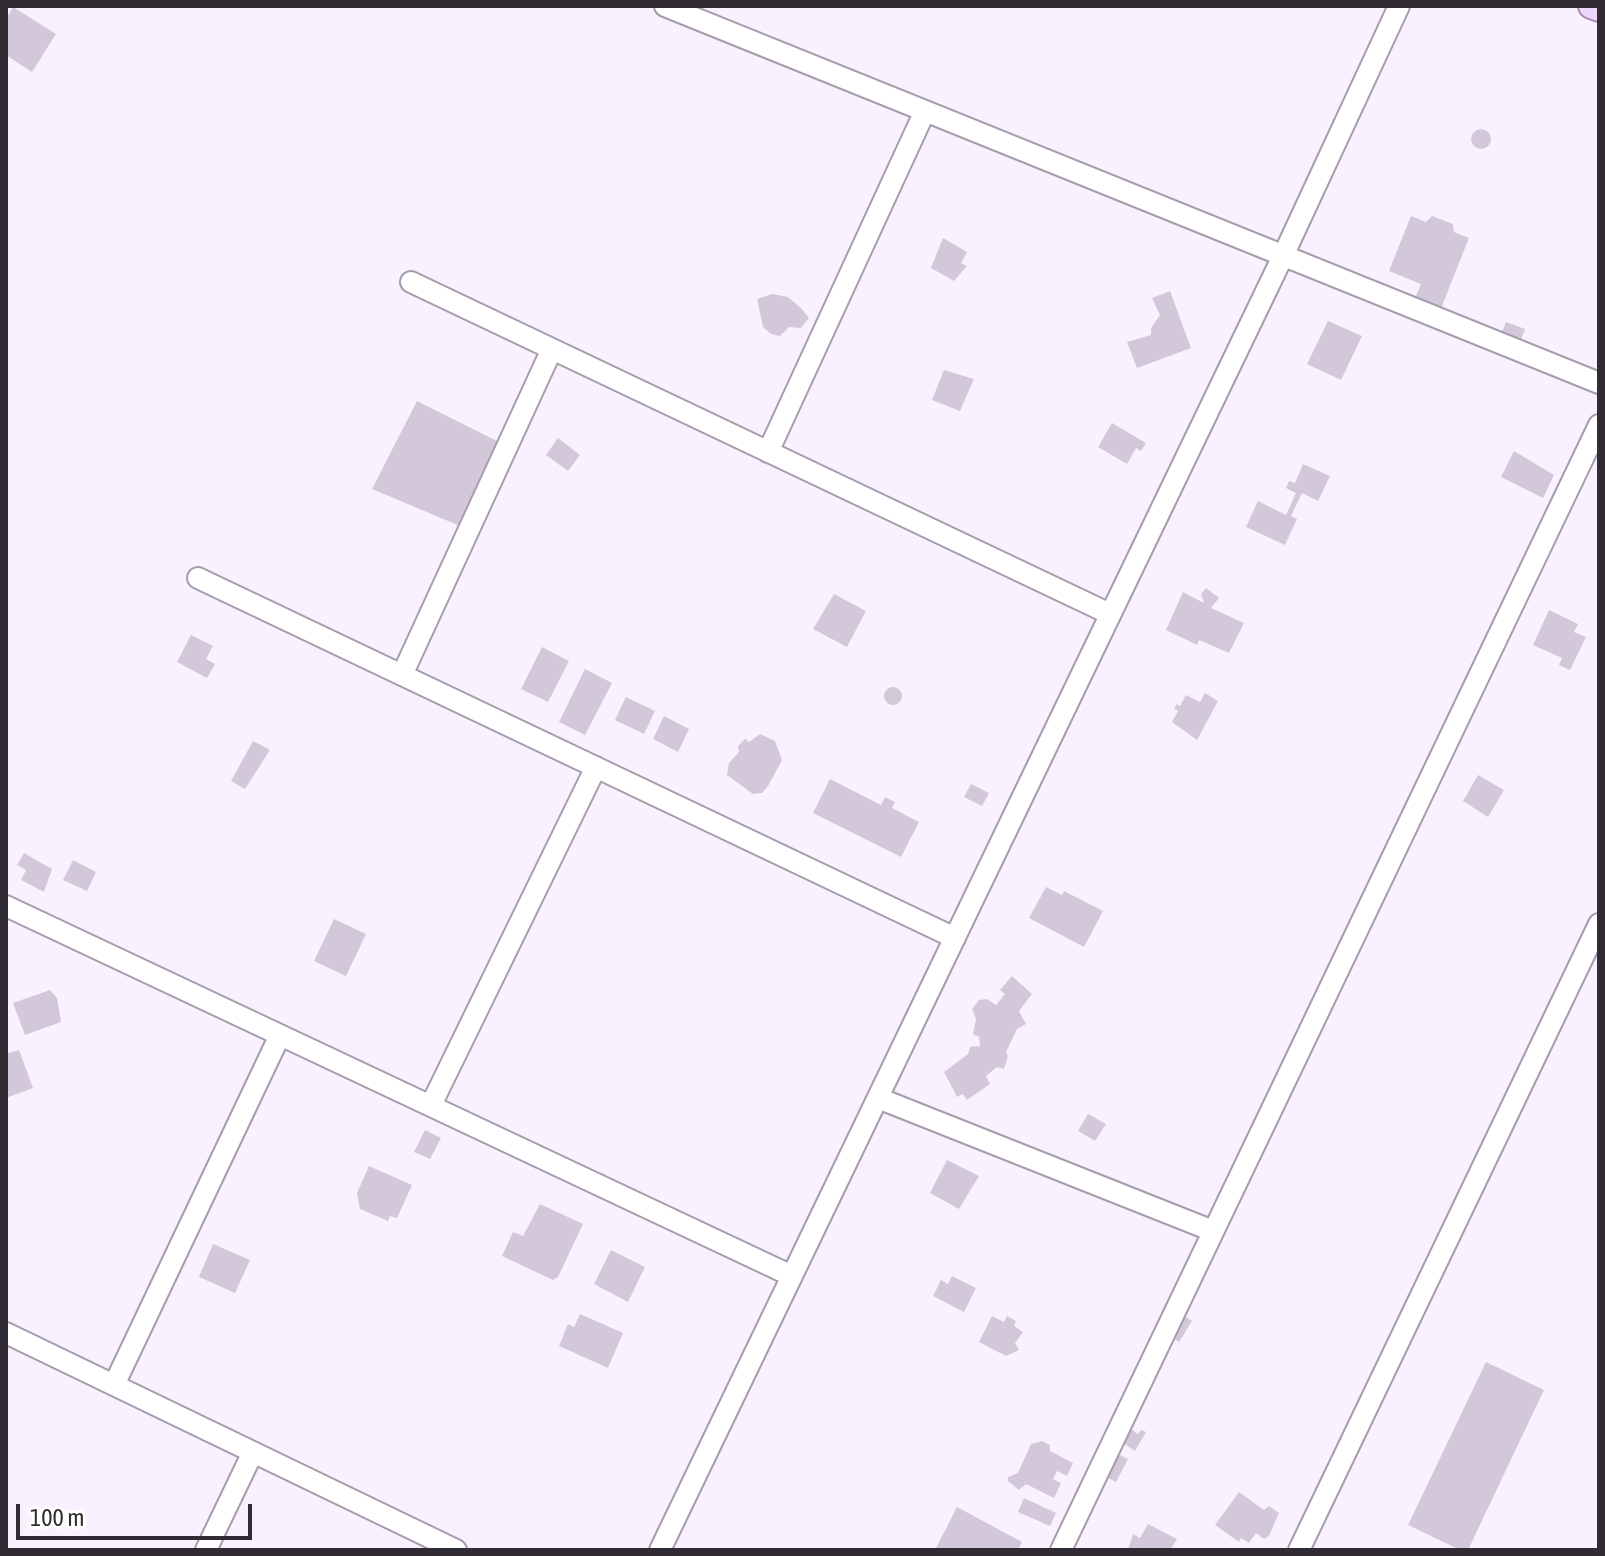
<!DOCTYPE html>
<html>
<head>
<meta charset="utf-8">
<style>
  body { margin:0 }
  #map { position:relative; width:1605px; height:1556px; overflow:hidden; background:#faf1ff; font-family:"Asap Condensed",sans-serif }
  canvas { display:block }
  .frame { position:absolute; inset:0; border:8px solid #312c33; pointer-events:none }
  .scale { position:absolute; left:16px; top:1504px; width:236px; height:36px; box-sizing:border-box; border:4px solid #312c33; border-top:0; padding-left:10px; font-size:24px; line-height:28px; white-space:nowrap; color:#312c33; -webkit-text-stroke:6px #fff; paint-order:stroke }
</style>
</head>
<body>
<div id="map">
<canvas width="1605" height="1556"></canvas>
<div class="frame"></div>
<div class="scale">100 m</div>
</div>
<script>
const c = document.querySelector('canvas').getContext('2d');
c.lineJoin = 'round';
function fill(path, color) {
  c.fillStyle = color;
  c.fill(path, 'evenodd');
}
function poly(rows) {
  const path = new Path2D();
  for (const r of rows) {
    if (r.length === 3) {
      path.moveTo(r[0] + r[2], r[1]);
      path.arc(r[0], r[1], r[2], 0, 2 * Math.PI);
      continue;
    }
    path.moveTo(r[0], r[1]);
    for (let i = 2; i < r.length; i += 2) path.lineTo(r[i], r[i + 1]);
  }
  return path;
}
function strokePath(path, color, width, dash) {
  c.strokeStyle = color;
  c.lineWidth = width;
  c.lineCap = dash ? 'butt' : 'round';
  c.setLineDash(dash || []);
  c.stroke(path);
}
fill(poly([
  [13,7,56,34,32,72,6,55,6,19],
  [1481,139,10],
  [1411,216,1426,222,1432,216,1453,224,1454,232,1469,238,1440,311,1414,301,1421,284,1389,271],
  [943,238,967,252,961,263,967,266,954,281,931,268],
  [1170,291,1191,348,1137,368,1127,342,1151,335,1151,328,1160,315,1152,298],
  [772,294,788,297,801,308,809,318,801,328,789,327,780,336,771,334,763,327,757,299],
  [1328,321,1362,336,1341,380,1307,364],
  [1506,322,1525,329,1518,347,1499,339],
  [944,370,974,379,960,411,932,400],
  [417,401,499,442,460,526,372,489],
  [1112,423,1146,443,1141,451,1136,448,1127,464,1098,447],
  [558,438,580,455,568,471,546,455],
  [1514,451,1554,475,1543,498,1501,477],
  [1303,464,1330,476,1318,501,1302,493,1291,516,1297,519,1285,545,1246,527,1258,501,1286,515,1296,493,1286,488,1289,481,1295,483],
  [1206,588,1219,598,1211,608,1244,623,1229,653,1199,640,1197,645,1166,630,1183,592,1204,603,1201,594],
  [834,594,866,611,847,647,813,629],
  [1549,610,1578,624,1574,632,1586,637,1570,670,1559,665,1562,658,1533,645],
  [191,635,213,646,206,659,215,664,207,678,177,662],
  [542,647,569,661,548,702,521,689],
  [585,669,612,683,585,735,559,722],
  [893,696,9],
  [1205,693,1218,701,1197,740,1172,722,1178,711,1174,708,1177,704,1180,706,1186,695,1200,702],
  [626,697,655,711,644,734,615,720],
  [664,716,689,729,678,752,653,739],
  [760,734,775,741,782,760,768,786,762,793,753,794,727,775,729,763,739,752,738,746,745,739,749,742],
  [253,741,270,750,245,789,231,781],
  [1478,775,1504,790,1488,817,1463,801],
  [830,779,881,805,885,797,895,802,892,808,919,822,901,857,813,813],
  [971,784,989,793,982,806,964,797],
  [24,853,52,869,44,892,21,880,26,870,17,865],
  [73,860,96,872,87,891,63,880],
  [1046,887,1062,895,1064,891,1103,911,1084,947,1029,918],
  [334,919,366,934,346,976,314,961],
  [1012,976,1032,994,1019,1011,1026,1024,1017,1029,1006,1052,1008,1056,1004,1069,997,1067,986,1076,990,1084,967,1100,963,1094,957,1097,944,1072,968,1054,970,1047,980,1046,979,1037,973,1034,976,1019,972,1009,979,1000,987,999,996,1005,1005,994,1000,990],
  [50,990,57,998,61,1022,25,1035,13,1003],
  [19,1050,33,1088,6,1098,6,1054],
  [1088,1114,1106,1124,1095,1141,1078,1131],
  [425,1130,441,1138,430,1159,414,1152],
  [947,1160,979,1176,959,1209,930,1193],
  [369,1166,412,1185,397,1218,390,1216,388,1221,360,1209,357,1193],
  [540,1204,583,1224,558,1277,553,1280,502,1256,513,1232,523,1236],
  [213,1244,250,1260,235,1293,199,1277],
  [611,1250,645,1267,628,1302,594,1284],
  [952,1276,976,1288,964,1312,933,1296,941,1280,948,1284],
  [580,1314,623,1333,608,1368,559,1346,568,1324,574,1327],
  [1181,1314,1192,1321,1179,1342,1168,1334],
  [992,1316,1004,1322,1007,1316,1016,1321,1014,1326,1023,1332,1015,1343,1019,1350,1006,1356,979,1342],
  [1486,1362,1544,1390,1468,1550,1460,1550,1408,1525],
  [1128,1427,1138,1434,1141,1430,1146,1432,1135,1451,1120,1441],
  [1042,1441,1050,1445,1050,1451,1073,1463,1067,1476,1057,1471,1053,1479,1061,1483,1054,1498,1026,1484,1019,1490,1008,1481,1008,1477,1018,1473,1031,1444],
  [1112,1451,1128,1459,1116,1482,1101,1474],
  [1239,1492,1264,1510,1269,1506,1279,1513,1269,1536,1264,1539,1256,1533,1249,1543,1241,1538,1239,1542,1215,1525],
  [1024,1498,1056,1513,1050,1526,1018,1512],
  [957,1507,1022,1542,1018,1550,936,1548],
  [1148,1524,1177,1539,1171,1549,1128,1549,1133,1534,1140,1538]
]), '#d3c8d9');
const minor = poly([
  [665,6,1599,383],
  [411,282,1110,614],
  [768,452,925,111],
  [198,578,955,938],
  [402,675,552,349],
  [6,906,792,1276],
  [878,1098,1213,1231],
  [431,1105,596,767],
  [6,1333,456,1550],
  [114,1385,280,1035],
  [206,1550,253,1452],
  [660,1550,1283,256,1399,6],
  [1061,1550,1599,425],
  [1299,1550,1599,924]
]);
const major = poly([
  [1591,6,1599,9]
]);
strokePath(minor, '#a79cad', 24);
strokePath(major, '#a588b4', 28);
strokePath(minor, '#fff', 20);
strokePath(major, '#efd6fb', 24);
</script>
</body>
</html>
